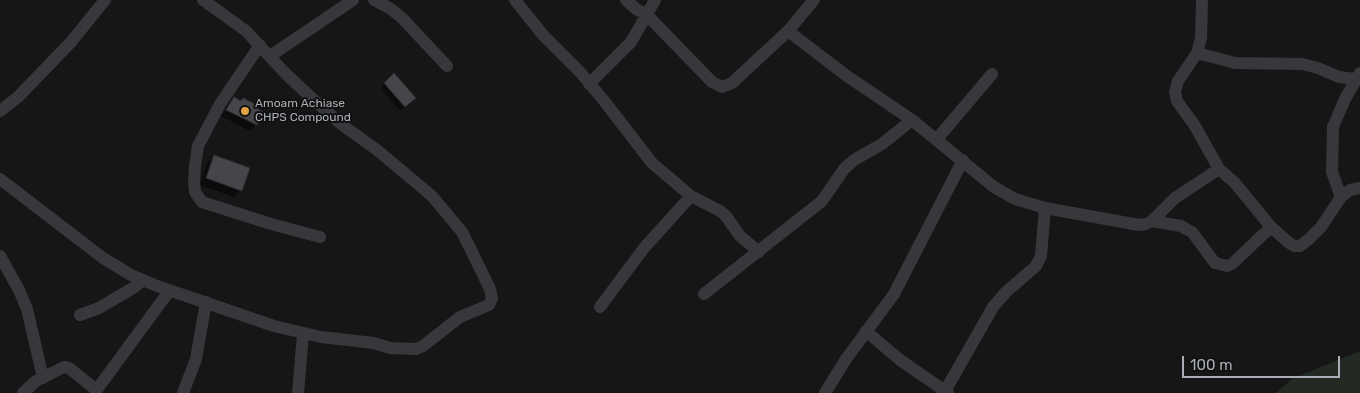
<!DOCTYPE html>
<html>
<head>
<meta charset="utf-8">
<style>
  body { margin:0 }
  #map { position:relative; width:1360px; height:393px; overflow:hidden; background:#161617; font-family:Rubik,sans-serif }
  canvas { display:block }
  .scale { position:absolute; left:1182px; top:356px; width:158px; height:22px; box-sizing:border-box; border:2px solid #a9aeb6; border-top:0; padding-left:6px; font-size:15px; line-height:18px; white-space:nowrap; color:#a9aeb6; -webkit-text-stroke:4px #111112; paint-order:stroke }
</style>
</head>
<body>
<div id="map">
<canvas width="1360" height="393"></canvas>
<div class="scale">100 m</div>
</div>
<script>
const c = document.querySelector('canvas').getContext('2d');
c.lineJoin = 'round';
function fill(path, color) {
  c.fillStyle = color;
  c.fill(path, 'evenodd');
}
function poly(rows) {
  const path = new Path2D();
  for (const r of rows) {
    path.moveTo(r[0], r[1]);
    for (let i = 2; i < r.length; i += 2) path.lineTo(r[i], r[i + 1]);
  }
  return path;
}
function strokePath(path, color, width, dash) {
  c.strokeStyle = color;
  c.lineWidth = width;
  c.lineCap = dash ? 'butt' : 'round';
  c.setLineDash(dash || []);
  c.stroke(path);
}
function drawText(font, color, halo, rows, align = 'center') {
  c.font = font + ' Rubik,sans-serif';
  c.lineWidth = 4;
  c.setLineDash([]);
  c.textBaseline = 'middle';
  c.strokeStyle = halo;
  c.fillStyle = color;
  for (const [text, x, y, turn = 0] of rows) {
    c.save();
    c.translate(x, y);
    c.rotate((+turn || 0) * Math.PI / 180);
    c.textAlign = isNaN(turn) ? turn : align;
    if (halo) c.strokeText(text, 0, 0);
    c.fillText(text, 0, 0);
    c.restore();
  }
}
fill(poly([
  [1360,351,1360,393,1276,393,1292,379]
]), '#222a23');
fill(poly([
  [385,83,410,102,400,111,381,88],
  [235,99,262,113,256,125,250,131,221,116],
  [214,157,241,190,234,197,200,185,207,163]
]), '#0007');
const building = poly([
  [394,73,416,98,405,107,384,83,394,73],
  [234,97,241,101,243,98,257,105,256,108,264,112,257,125,226,110,234,97],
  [214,155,250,168,242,191,206,178,214,155]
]);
fill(building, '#45464a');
strokePath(building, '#303033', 1);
strokePath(poly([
  [374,0,391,9,403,19,447,66],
  [515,0,543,35,580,72,605,102,652,163,691,196,720,211,726,216,740,236,759,252],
  [626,0,636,9,647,15,712,82,722,87,732,83,788,31,814,0],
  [1202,0,1201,38,1197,53,1178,81,1175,92,1177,101,1195,126,1219,169],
  [788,31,847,76,912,120,994,187,1015,199,1045,208,1139,225,1146,224,1152,221,1175,198,1219,169,1235,183,1271,227,1288,242,1294,246,1300,246,1309,239,1321,227,1341,197,1350,190,1360,188],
  [260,45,220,104,198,146,195,166,194,182,195,192,202,202,271,224,320,237],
  [1197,53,1235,63,1302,64,1318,68,1339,77,1355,79],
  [270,56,353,0],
  [589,84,631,42,655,0],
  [0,111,18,97,71,42,105,0],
  [937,139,992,74],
  [0,179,103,258,131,275,157,286,274,326,321,337,374,343,390,348,416,349,423,346,460,317,489,305,492,298,490,289,471,250,462,232,432,196,377,150,341,124,314,100,286,74,246,31,203,0],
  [1341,197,1332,172,1333,127,1345,99,1360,73],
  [1152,221,1181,226,1186,229,1192,232,1215,263,1227,266,1232,264,1271,227],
  [0,256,19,290,27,309,43,378],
  [704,294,822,201,844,169,854,160,882,144,912,120],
  [600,307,644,248,691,196],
  [80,315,99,308,133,288,143,280],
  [866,331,900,360,948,393],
  [23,393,36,381,64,367,69,368,94,388,98,388,170,290],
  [183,393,196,359,206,302],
  [298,393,303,334],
  [825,393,846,359,894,294,963,160],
  [944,393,993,307,1006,292,1036,266,1041,256,1045,208]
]), '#37383c', 12);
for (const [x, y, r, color] of [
  [245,111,5,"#e1a344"]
]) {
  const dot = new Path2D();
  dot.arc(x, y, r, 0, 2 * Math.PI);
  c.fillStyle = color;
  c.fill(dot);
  strokePath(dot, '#111112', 2);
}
drawText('12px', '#a9aeb6', '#111112', [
  ["Amoam Achiase",255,104],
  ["CHPS Compound",255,118]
], 'left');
</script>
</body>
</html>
